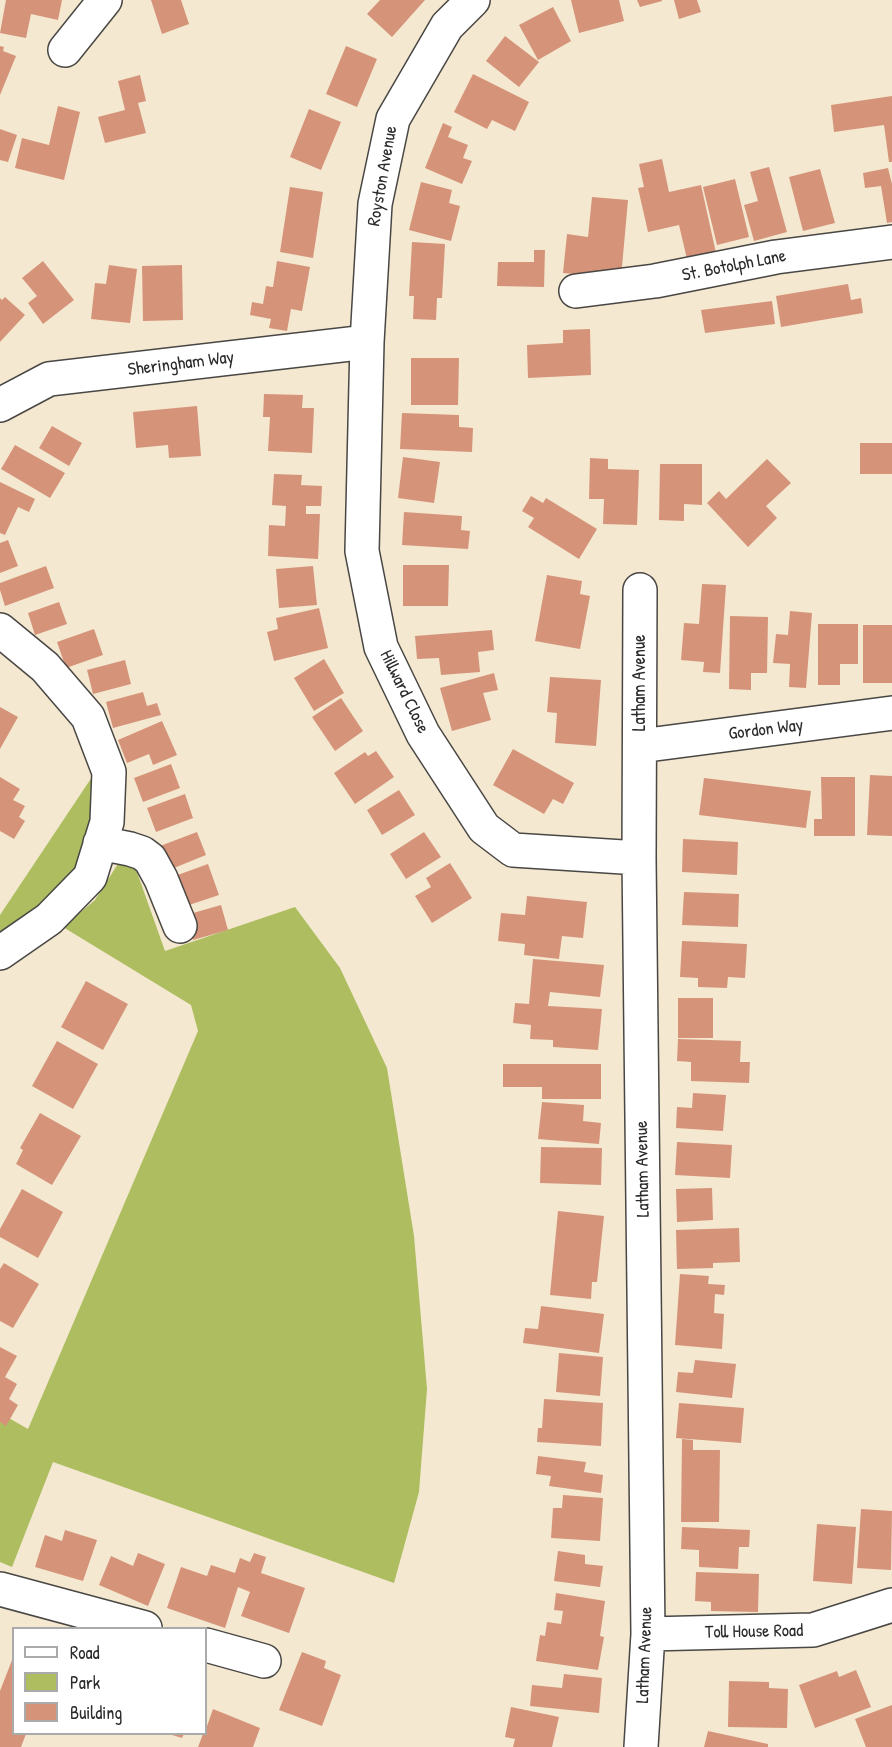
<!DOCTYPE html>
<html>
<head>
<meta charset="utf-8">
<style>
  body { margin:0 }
  #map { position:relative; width:892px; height:1747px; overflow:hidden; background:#f4e8d0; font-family:"Patrick Hand",sans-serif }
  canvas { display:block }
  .legend { position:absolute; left:12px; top:1627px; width:195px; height:108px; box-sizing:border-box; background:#fff; border:2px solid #aaa; margin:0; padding:8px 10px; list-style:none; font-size:18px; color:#2b2b2b }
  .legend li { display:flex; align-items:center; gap:12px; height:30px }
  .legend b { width:30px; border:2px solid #aaa }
</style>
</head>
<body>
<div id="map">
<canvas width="892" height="1747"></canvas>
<ul class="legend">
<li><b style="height:8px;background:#fff"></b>Road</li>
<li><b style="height:16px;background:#adbd60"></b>Park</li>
<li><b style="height:16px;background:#d5947a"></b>Building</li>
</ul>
</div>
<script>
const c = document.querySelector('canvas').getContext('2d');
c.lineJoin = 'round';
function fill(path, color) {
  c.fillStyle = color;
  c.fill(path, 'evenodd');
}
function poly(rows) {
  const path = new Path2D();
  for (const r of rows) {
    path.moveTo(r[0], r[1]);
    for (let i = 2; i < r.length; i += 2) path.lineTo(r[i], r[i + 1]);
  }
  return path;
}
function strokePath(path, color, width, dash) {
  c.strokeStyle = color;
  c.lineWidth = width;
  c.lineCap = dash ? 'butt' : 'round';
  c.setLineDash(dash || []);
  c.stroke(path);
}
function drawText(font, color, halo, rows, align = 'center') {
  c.font = font + ' "Patrick Hand",sans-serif';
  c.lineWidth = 6;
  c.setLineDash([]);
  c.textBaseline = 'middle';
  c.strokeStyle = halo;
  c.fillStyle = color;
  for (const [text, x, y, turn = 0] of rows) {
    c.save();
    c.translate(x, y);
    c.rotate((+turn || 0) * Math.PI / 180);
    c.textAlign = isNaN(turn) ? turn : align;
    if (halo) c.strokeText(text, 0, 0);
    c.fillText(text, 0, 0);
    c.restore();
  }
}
fill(poly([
  [96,771,101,795,74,876,0,943,0,915],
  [121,859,133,861,165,951,295,907,340,968,387,1068,414,1236,427,1389,419,1492,394,1583,53,1462,12,1567,0,1562,0,1413,28,1429,198,1031,191,1005,63,927,95,900]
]), '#adbd60');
fill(poly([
  [6,0,62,0,58,20,31,14,26,38,0,33],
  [151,0,181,0,189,24,162,34],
  [380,0,425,0,392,37,367,14],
  [571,0,619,0,624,21,579,33],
  [637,0,662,0,662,1,640,7],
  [674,0,697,0,701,12,679,19],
  [553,7,571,41,538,60,519,25],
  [505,36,539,62,519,87,486,61],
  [0,46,4,47,3,51,16,56,0,95],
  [346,46,377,59,357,107,326,94],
  [473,74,529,102,515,131,492,120,487,129,454,112],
  [140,75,146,101,138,103,146,133,105,143,98,117,125,110,118,81],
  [892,96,892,162,889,162,884,125,834,132,831,105],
  [58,106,80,112,64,180,15,168,22,138,49,145],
  [309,109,341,122,321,170,290,157],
  [443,123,452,127,448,137,468,145,463,158,472,161,462,184,425,168],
  [0,129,17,135,8,162,0,160],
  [662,159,669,192,701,185,716,253,687,259,679,225,648,232,638,188,644,187,639,164],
  [769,167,787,232,754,241,744,205,758,201,750,172],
  [888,168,892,184,892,222,887,223,881,186,865,188,863,173],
  [820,169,835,223,803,231,789,177],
  [735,179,749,237,717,245,703,187],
  [421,182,452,190,449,203,460,206,451,241,409,230],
  [290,187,323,192,313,258,280,252],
  [592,197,628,200,621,278,563,273,567,234,588,237],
  [412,242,445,244,442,298,437,298,436,320,413,319,414,296,409,296],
  [534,250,545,250,544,287,497,286,498,262,534,262],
  [43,261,74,300,43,324,28,303,37,296,22,278],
  [277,261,310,267,302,311,291,309,287,331,269,328,271,319,250,315,252,302,263,304,266,286,273,287],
  [109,265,137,269,130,323,91,319,95,283,106,284],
  [182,265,183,320,143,321,142,266],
  [848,284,851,300,861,298,863,313,781,327,776,296],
  [5,297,25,315,0,342,0,298,2,300],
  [772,301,775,324,705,333,701,310],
  [590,329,591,375,528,378,527,345,563,343,563,330],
  [411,358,459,358,458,405,411,405],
  [264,394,303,395,302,408,314,408,312,453,268,451,270,417,263,417],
  [197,406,201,456,169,458,168,445,136,448,133,412],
  [402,413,459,415,459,427,473,428,472,452,400,449],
  [52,426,82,443,69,466,39,448],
  [860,443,892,443,892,474,860,474],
  [15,445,65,473,50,498,1,469],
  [403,457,440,462,434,503,398,498],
  [590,458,608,459,608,469,639,470,637,525,603,524,604,499,589,499],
  [767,459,791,483,766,506,777,518,748,547,707,503,719,491,726,499],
  [660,464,702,464,702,505,684,504,684,521,659,520],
  [274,474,302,475,301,485,322,486,321,506,306,506,306,514,320,514,318,559,268,556,269,525,285,526,286,506,272,505],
  [0,482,35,499,29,512,18,507,5,535,0,533],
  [531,496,543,503,546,498,597,529,579,559,528,527,534,518,522,511],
  [404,512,462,516,461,530,470,531,468,549,402,545],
  [8,540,18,566,0,573,0,543],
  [403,565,449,565,448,606,403,606],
  [46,566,54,588,5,606,0,590,0,583],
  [313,566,317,605,279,608,276,569],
  [547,575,582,581,580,594,590,596,580,649,535,641],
  [702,584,726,585,720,673,703,672,704,662,681,660,684,623,699,624],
  [59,602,67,624,35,635,28,613],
  [319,608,328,648,274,661,267,632,278,629,276,618],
  [790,611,812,613,806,688,789,687,790,664,773,663,776,634,788,635],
  [730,616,768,617,767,673,751,673,751,690,729,689],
  [818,624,858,624,858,664,840,664,840,685,818,685],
  [863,625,892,625,892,683,863,683],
  [94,629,103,655,66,668,57,642],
  [492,630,494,650,478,652,480,672,441,675,439,658,417,659,415,636],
  [324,659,344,693,314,711,294,678],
  [125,660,131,684,93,694,87,670],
  [494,673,498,690,483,693,491,720,452,731,440,688],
  [550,677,601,680,596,746,555,743,557,713,547,712],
  [143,692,147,706,157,703,161,715,113,728,106,702],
  [341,698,363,731,335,751,312,717],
  [0,707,18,717,0,749],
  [162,721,177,755,153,765,149,754,127,763,118,740],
  [513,749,574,783,563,804,553,799,544,814,493,785],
  [376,751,394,777,355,804,334,773,365,752,368,756],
  [171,764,180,788,143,802,134,778],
  [870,775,892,776,892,836,867,835],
  [0,777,20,789,13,800,25,806,19,817,25,821,14,839,0,831],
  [821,777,855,777,855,836,814,836,814,819,822,819],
  [704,778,811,791,806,828,699,815],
  [399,790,415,815,382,835,367,810],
  [185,794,193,818,156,832,147,808],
  [197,832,206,855,169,870,160,846],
  [424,832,441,857,406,879,390,854],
  [683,839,738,842,737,875,682,872],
  [450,863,472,898,432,923,415,896,431,887,426,878],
  [208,864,219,895,183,907,172,877],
  [684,892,739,894,738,927,682,925],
  [527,896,587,902,583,938,562,936,559,959,524,955,525,944,498,941,501,913,525,915],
  [221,905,228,930,193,940,186,915],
  [682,941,747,944,745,978,728,977,727,988,698,987,698,978,680,977],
  [533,959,604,965,600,997,550,992,548,1006,602,1009,598,1050,553,1047,553,1040,530,1039,531,1025,513,1023,515,1003,529,1004],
  [86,981,128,1004,103,1050,61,1027],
  [678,998,713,998,713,1038,678,1038],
  [678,1039,741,1041,740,1062,750,1062,749,1083,691,1081,691,1062,677,1061],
  [57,1041,98,1064,73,1109,32,1086],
  [503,1064,601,1064,601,1099,542,1099,542,1087,503,1087],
  [693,1093,726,1095,723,1131,676,1128,677,1107,692,1108],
  [542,1102,584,1105,583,1121,601,1123,599,1144,538,1139],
  [40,1113,81,1136,52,1185,16,1164,23,1150,20,1148],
  [677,1142,732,1145,730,1178,675,1175],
  [541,1147,602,1148,601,1185,540,1183],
  [712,1188,713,1220,677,1222,676,1189],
  [22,1189,63,1212,38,1258,0,1237,0,1229],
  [558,1211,604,1216,597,1282,592,1282,591,1299,550,1295],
  [739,1228,740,1262,713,1263,713,1268,677,1269,676,1230],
  [4,1263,39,1284,13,1328,0,1321,0,1269],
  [680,1274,709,1276,708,1284,725,1285,724,1295,715,1294,714,1313,724,1314,722,1349,675,1345],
  [541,1306,604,1314,599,1353,523,1343,525,1328,538,1329],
  [0,1347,17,1356,5,1377,17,1384,9,1399,18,1405,6,1426,0,1422],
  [559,1353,603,1357,600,1396,556,1392],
  [695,1360,736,1364,732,1398,676,1392,678,1372,693,1373],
  [544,1399,603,1403,601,1446,537,1442,538,1428,542,1428],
  [679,1403,744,1408,741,1443,676,1438],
  [682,1439,693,1440,693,1450,720,1450,719,1522,681,1522],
  [538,1456,586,1462,584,1472,603,1475,601,1493,549,1486,551,1476,536,1474],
  [563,1495,603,1498,600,1541,551,1538,553,1508,562,1508],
  [861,1509,892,1511,891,1570,857,1568],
  [817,1524,856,1527,852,1584,813,1581],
  [682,1527,750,1530,749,1547,739,1547,738,1569,699,1567,699,1550,681,1549],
  [65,1530,97,1540,83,1581,35,1567,45,1535,62,1541],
  [558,1551,585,1555,585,1564,603,1566,600,1587,554,1581],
  [138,1553,165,1564,148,1606,99,1585,111,1556,133,1566],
  [254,1553,266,1557,261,1573,305,1588,289,1633,241,1616,250,1592,238,1587,225,1628,167,1608,181,1567,207,1576,211,1565,235,1573,240,1558,250,1562],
  [696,1572,759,1574,758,1612,711,1611,711,1602,695,1601],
  [556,1593,605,1601,600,1636,604,1637,598,1670,536,1661,540,1635,545,1636,547,1622,561,1624,563,1611,554,1610],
  [302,1652,326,1661,324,1668,341,1675,322,1726,279,1710],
  [14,1655,14,1734,26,1734,21,1747,0,1747,0,1691],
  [856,1670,871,1707,815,1728,799,1685,837,1671,839,1677],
  [564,1674,602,1678,599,1713,530,1706,532,1685,562,1688],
  [729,1681,769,1682,769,1688,788,1689,787,1728,728,1727],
  [892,1705,892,1747,866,1747,855,1719],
  [511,1707,559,1717,552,1747,513,1747,515,1739,505,1737],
  [213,1709,260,1728,253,1747,198,1747,203,1734,206,1734,206,1729],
  [708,1731,768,1744,768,1747,704,1747],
  [169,1734,184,1734,182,1738]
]), '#d5947a');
const minor = poly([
  [473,0,447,26,393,119,375,204,367,342,362,551,381,647,423,734,484,828,513,850,639,858],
  [65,50,105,0],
  [576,291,655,281,776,257,892,242],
  [0,405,49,379,367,342],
  [640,590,639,858,648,1634,641,1747],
  [0,630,45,667,88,717,109,772,107,822,90,877,49,919,0,953],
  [640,746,892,713],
  [100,843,130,849,142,853,150,859,161,879,180,926],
  [0,1589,145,1628],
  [648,1634,813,1630,892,1605],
  [206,1645,264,1661]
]);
strokePath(minor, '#494744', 36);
strokePath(minor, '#fff', 33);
drawText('18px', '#2b2b2b', '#fff', [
  ["Royston Avenue",383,176,-80],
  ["St. Botolph Lane",734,266,-11],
  ["Sheringham Way",181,364,-7],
  ["Latham Avenue",640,683,-90],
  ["Hillward Close",404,692,64],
  ["Gordon Way",766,730,-7],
  ["Latham Avenue",643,1169,-91],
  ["Toll House Road",754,1632,-1],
  ["Latham Avenue",645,1655,-88]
]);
</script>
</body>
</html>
